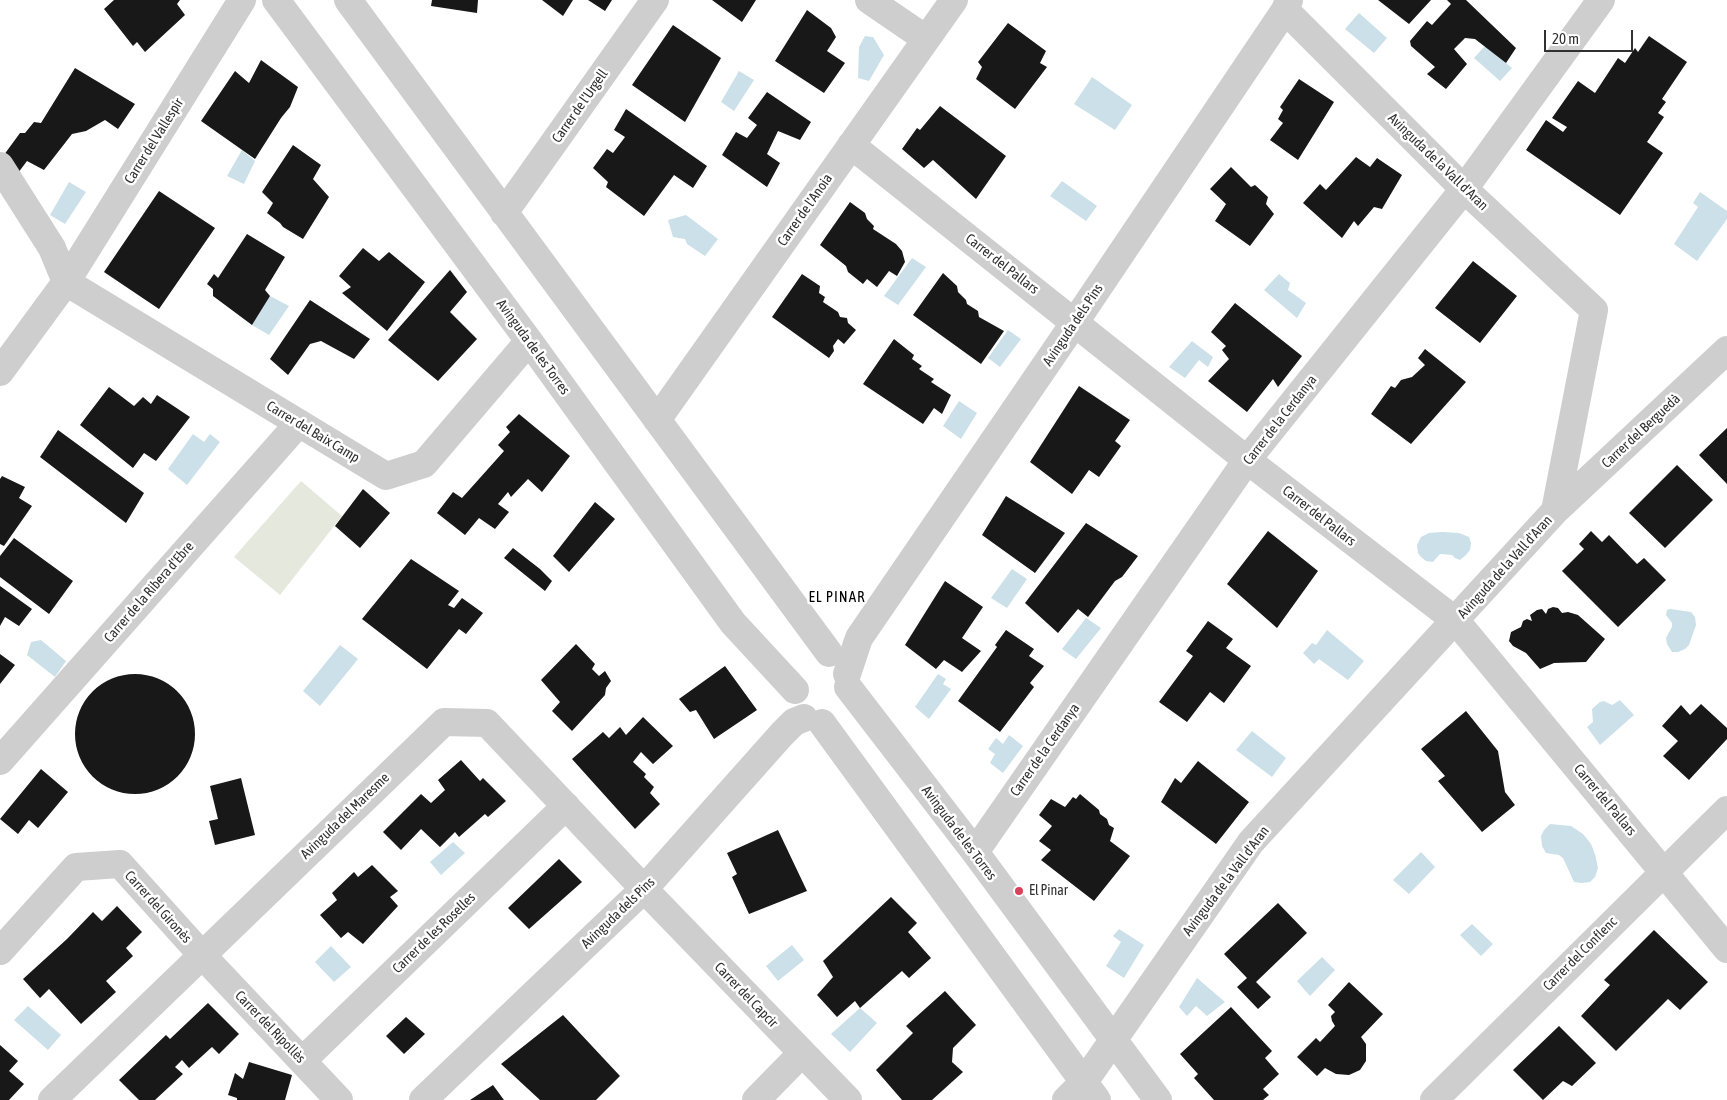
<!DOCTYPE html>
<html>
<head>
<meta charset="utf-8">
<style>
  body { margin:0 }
  #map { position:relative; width:1727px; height:1100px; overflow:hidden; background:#fff; font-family:"Asap Condensed",sans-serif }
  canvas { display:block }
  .scale { position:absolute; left:1544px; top:30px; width:89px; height:22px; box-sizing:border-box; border:2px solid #313131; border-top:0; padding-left:6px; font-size:15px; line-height:18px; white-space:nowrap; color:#313131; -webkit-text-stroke:4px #fff; paint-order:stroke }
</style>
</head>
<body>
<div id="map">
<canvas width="1727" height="1100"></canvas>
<div class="scale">20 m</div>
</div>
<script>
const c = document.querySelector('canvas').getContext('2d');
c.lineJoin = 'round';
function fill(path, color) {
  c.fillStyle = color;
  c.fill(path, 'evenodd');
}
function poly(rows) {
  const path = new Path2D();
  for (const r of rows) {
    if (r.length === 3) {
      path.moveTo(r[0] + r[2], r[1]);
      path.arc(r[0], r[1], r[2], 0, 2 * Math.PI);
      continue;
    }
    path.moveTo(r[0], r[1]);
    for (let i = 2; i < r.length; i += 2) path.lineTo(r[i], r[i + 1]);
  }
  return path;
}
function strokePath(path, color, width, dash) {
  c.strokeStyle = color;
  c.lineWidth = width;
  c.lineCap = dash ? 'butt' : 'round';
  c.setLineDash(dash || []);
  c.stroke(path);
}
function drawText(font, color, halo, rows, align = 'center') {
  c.font = font + ' "Asap Condensed",sans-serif';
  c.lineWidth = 5;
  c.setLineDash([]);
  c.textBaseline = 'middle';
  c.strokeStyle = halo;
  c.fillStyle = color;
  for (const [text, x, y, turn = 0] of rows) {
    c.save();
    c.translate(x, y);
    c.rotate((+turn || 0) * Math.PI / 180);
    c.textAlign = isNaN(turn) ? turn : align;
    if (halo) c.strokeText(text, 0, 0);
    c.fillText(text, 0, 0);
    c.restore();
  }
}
fill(poly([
  [301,481,342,516,280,595,234,557]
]), '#e5e9dd');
fill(poly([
  [1359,13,1387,38,1374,53,1345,29],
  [865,36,873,37,884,55,869,81,858,78,859,47],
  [1485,46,1512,68,1500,81,1474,58],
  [739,71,754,80,734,111,721,102],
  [1092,77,1132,105,1115,130,1074,104],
  [242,150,255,161,244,184,227,176],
  [1062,181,1097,206,1086,221,1050,196],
  [69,182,86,192,65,224,50,215],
  [1700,192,1727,211,1727,219,1697,261,1674,244,1698,207,1693,203],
  [686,215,718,239,705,256,687,244,685,239,673,237,668,220],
  [912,258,926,267,898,305,884,296],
  [1279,274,1290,283,1288,290,1306,303,1297,318,1264,290],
  [270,296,289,306,269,335,252,325],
  [1008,330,1021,339,1000,367,988,358],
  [1192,341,1213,357,1208,367,1199,360,1185,378,1169,367],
  [959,401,977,413,961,439,943,426],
  [193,434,204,442,210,434,220,442,187,485,168,469],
  [1442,532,1459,533,1469,537,1471,543,1470,550,1466,555,1460,560,1455,558,1452,555,1440,554,1433,562,1426,561,1421,557,1418,553,1417,545,1421,537,1429,533],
  [1012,569,1027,579,1007,608,991,598],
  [1670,609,1691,612,1695,617,1696,625,1689,645,1685,649,1678,652,1672,652,1667,644,1666,638,1672,627,1672,623,1666,615,1667,610],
  [1086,618,1101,628,1076,659,1062,649],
  [1327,630,1364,661,1348,680,1319,659,1314,664,1303,653,1312,643,1316,645],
  [41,640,66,661,55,677,27,655,31,642],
  [340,645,358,659,320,706,303,691],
  [938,674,946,679,943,684,951,689,929,719,915,707],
  [1620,700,1634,715,1600,745,1587,727,1593,722,1592,709,1600,702,1604,701,1612,705],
  [1252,731,1286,758,1272,777,1236,750],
  [1009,735,1023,746,1003,773,990,763,995,754,988,749,996,738,1003,744],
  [1550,824,1571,826,1583,834,1591,844,1595,854,1598,868,1595,877,1590,882,1582,883,1574,882,1563,858,1559,855,1546,853,1542,846,1541,836,1544,830],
  [453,842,465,853,441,875,430,862],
  [1421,852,1435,867,1409,894,1393,880],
  [1472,924,1493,944,1481,956,1460,935],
  [1119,929,1144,945,1124,978,1106,966,1121,942,1113,936],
  [792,945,804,960,778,981,766,966],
  [331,946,351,967,334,982,315,962],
  [1322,957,1335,970,1310,996,1297,981],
  [1197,978,1225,1002,1207,1016,1196,1006,1187,1016,1179,1007],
  [28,1006,61,1035,48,1050,14,1020],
  [860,1008,877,1023,850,1052,831,1034]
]), '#cbe0e8');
fill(poly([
  [114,0,180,0,177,4,185,15,145,52,137,42,133,46,104,9],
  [432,0,478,0,477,13,431,6],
  [542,0,573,0,563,16],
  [588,0,612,0,605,11],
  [712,0,756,0,742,22],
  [1378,0,1431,0,1409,24],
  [1447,0,1466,0,1516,48,1506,63,1475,39,1465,38,1454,49,1467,64,1446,89,1427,74,1435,67,1411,46,1410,41,1427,21,1432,25,1451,4],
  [807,10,831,28,836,37,827,51,845,63,824,93,775,61],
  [1008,23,1046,51,1040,63,1047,67,1015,109,976,79,982,67,978,62],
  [673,25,721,58,685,122,632,85],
  [1649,36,1687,62,1662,99,1666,102,1658,113,1664,117,1647,142,1663,153,1620,215,1526,150,1546,120,1563,132,1567,127,1552,118,1578,81,1595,93,1618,58,1625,63,1635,48,1638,52],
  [261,60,298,87,290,107,281,118,255,159,201,121,235,71,249,83],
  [75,68,135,104,118,129,105,120,86,131,72,134,44,170,27,161,15,177,1,159,20,133,25,133,34,122,41,123],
  [1299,79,1334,102,1298,160,1270,140,1283,123,1278,119,1283,110,1280,107],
  [767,92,811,122,800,140,778,131,767,154,780,163,767,187,722,155,736,132,747,138,757,125,748,118],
  [940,106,1006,156,976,199,933,160,924,168,902,149,917,128,920,130],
  [626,109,707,166,693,188,674,175,644,216,606,187,608,182,593,168,607,149,613,153,625,137,614,130],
  [293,145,321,165,313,179,329,197,303,239,283,227,280,223,267,213,273,203,262,192],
  [1356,157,1370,167,1377,158,1402,175,1382,209,1374,207,1358,226,1354,221,1342,238,1303,203,1320,184,1326,190],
  [1231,167,1251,187,1255,185,1268,197,1266,204,1274,214,1250,246,1215,221,1226,204,1210,189],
  [159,191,215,228,159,309,104,272],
  [850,202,865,213,867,219,874,226,873,229,896,244,902,251,905,262,897,276,889,271,877,287,867,279,863,284,848,272,846,266,820,245],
  [247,234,285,257,265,290,270,296,252,325,213,296,213,289,207,284,214,274,218,278],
  [363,248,379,261,389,252,425,282,387,331,342,293,351,287,339,276],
  [1473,261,1517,296,1480,343,1435,308],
  [450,270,467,292,450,312,477,339,438,381,388,340],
  [943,273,957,286,958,292,966,300,967,304,978,311,979,317,1004,331,981,364,913,315],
  [802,274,820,286,819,293,825,297,823,302,838,312,840,317,847,318,848,323,856,330,844,344,838,339,833,346,834,351,829,358,772,317],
  [310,300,370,339,354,359,321,341,310,344,288,375,270,359],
  [1235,303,1302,356,1278,387,1273,379,1247,412,1208,381,1229,359,1222,350,1226,346,1211,332],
  [894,339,914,355,912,359,922,366,919,369,934,379,931,382,951,395,942,414,934,408,923,424,863,384],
  [1425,349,1466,382,1411,444,1371,414,1391,386,1395,388,1401,380,1412,377,1425,365,1418,358],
  [1079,386,1130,420,1115,441,1121,446,1099,477,1089,470,1072,494,1030,462],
  [109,387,134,406,143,397,151,404,157,395,190,417,156,461,144,453,133,468,80,425],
  [519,414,570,456,542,492,528,479,511,497,508,492,498,504,509,512,495,529,479,518,465,535,437,513,453,492,462,498,504,451,498,445,510,432,506,427],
  [1727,428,1727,484,1699,455],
  [58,430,144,493,126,523,40,457],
  [1677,465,1713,500,1665,548,1629,513],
  [2,476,25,487,19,498,32,506,4,546,0,544,0,479],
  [363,489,390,513,360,548,335,526],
  [1006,496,1065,533,1035,573,982,535],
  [595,502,615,519,569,572,553,556],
  [1086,523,1138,556,1122,577,1115,581,1088,617,1078,609,1058,633,1025,603],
  [1268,531,1318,571,1277,628,1227,584],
  [1591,531,1602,542,1609,535,1637,564,1644,558,1666,580,1618,627,1562,571,1584,549,1579,544],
  [14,538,73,581,49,614,0,577,0,556],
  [513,548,540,569,552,581,545,591,504,558],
  [411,559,459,591,448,605,454,608,462,598,483,613,466,634,459,629,427,669,362,619],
  [945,581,983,607,962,638,981,651,962,672,944,660,936,669,905,645],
  [0,586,32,609,19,626,5,617,0,626],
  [1553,607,1558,608,1562,613,1568,612,1578,615,1605,639,1586,662,1554,663,1540,669,1526,653,1513,646,1509,641,1511,632,1521,627,1523,621,1527,619,1532,621,1530,615,1537,610,1542,609,1546,614,1548,609],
  [1208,621,1233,639,1226,648,1251,666,1224,703,1210,692,1187,722,1159,702,1193,656,1186,651],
  [1006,630,1034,649,1029,656,1044,666,1030,683,1034,687,1000,732,958,701,997,647,995,645],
  [576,644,595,664,592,669,599,676,605,671,611,681,606,688,605,695,572,731,552,711,560,702,541,680],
  [0,654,15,665,0,684],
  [725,666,757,710,714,739,696,710,690,712,679,699],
  [135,734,60],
  [1701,704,1727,728,1727,739,1689,780,1663,756,1678,741,1662,726,1681,705,1690,715],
  [1466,711,1498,751,1505,792,1515,805,1482,832,1438,781,1445,776,1421,749],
  [643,717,673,746,653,764,641,752,633,762,646,774,644,777,654,787,650,793,660,804,635,829,572,759,603,732,609,738,620,727,626,735],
  [461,760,480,781,483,778,506,801,488,817,485,814,459,837,455,832,440,847,421,829,401,850,383,832,421,794,431,803,445,790,438,780],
  [1198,761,1249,802,1216,844,1161,802,1175,778,1181,783],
  [41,769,68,792,38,828,29,820,18,834,0,819],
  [241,778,255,835,215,845,209,821,218,819,210,786],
  [1080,794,1099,810,1100,814,1107,819,1109,825,1114,828,1110,841,1130,856,1094,901,1041,860,1051,850,1039,841,1052,826,1039,815,1051,799,1065,807,1073,797,1076,799],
  [778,830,807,891,749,914,732,877,737,874,727,853],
  [559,859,582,882,529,929,508,908],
  [372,865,398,891,390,897,398,906,363,944,348,932,341,938,320,915,337,900,332,893,354,872,358,877],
  [891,897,917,923,908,932,931,958,909,978,902,971,860,1008,855,1001,837,1017,817,995,833,977,823,961],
  [1278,903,1307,933,1256,982,1271,997,1258,1009,1237,987,1247,978,1224,954],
  [117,906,142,932,126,948,133,956,106,981,116,992,81,1024,49,989,40,998,23,979,67,939,93,912,102,921],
  [1654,930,1708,982,1680,1010,1668,999,1616,1051,1581,1016,1610,985,1604,980],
  [1349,982,1383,1014,1361,1037,1366,1044,1366,1061,1360,1070,1349,1075,1336,1074,1325,1068,1317,1076,1297,1057,1316,1038,1320,1042,1335,1026,1332,1021,1331,1016,1335,1012,1328,1005],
  [945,991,976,1025,953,1048,952,1062,963,1072,932,1100,902,1100,876,1070,913,1033,906,1026],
  [208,1003,239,1034,219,1054,212,1047,189,1068,182,1060,175,1067,183,1074,155,1100,139,1100,119,1080,166,1035,170,1039],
  [1231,1007,1272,1051,1265,1058,1279,1074,1263,1089,1269,1095,1263,1100,1214,1100,1194,1078,1198,1074,1180,1054],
  [563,1015,620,1076,596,1100,540,1100,501,1064],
  [406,1017,425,1034,404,1054,386,1036],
  [1559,1026,1596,1063,1572,1086,1563,1081,1543,1100,1513,1070],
  [0,1045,18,1061,9,1071,24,1084,9,1100,0,1100],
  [249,1062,292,1075,285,1100,237,1100,237,1098,228,1095,235,1073,243,1079],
  [493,1085,504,1100,470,1100]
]), '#181818');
strokePath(poly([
  [276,0,529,341,733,623,795,690],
  [348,0,829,653],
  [869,0,926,39],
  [851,145,1247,460,1456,621,1727,949],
  [0,166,52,248,66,282],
  [504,213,655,0],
  [66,282,386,476,424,464,529,341],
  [0,372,66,282,242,0],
  [657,420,954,0],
  [1555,511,1727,350],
  [847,674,859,638,1075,322,1285,10],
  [848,687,975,852,1158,1100],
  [822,723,1097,1100],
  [0,761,299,423],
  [975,852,1247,460,1464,189,1601,0],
  [0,951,76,867,120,864,201,954,339,1100],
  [302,1061,566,806],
  [52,1100,444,722,487,723,644,889,848,1100],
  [423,1100,644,889,782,734,794,722,804,718],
  [756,1100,802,1053],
  [1066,1100,1084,1082,1251,842,1555,511,1594,310,1464,189,1285,10,1289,0],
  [1434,1100,1727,810]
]), '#cecece', 28);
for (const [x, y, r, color] of [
  [1019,891,5,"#d9425b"]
]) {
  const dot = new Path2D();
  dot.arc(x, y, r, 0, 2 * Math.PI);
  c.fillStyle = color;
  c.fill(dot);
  strokePath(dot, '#fff', 2);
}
drawText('14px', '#313131', '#fff', [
  ["Carrer de l'Urgell",580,106,-55],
  ["Carrer del Vallespir",154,141,-58],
  ["Avinguda de la Vall d'Aran",1438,162,44],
  ["Carrer de l'Anoia",805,210,-55],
  ["Carrer del Pallars",1002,264,38],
  ["Avinguda dels Pins",1073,325,-56],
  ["Avinguda de les Torres",533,347,54],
  ["Carrer de la Cerdanya",1280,420,-52],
  ["Carrer del Berguedà",1641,431,-43],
  ["Carrer del Baix Camp",313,432,31],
  ["Carrer del Pallars",1319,516,38],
  ["Avinguda de la Vall d'Aran",1505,567,-48],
  ["Carrer de la Ribera d'Ebre",149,592,-49],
  ["Carrer de la Cerdanya",1045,750,-55],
  ["Carrer del Pallars",1605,800,50],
  ["Avinguda del Maresme",345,816,-44],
  ["Avinguda de les Torres",959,833,53],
  ["Avinguda de la Vall d'Aran",1226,881,-53],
  ["Carrer del Gironès",158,907,48],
  ["Avinguda dels Pins",618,913,-44],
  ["Carrer de les Roselles",434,933,-44],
  ["Carrer del Conflenc",1580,954,-45],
  ["Carrer del Capcir",746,995,46],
  ["Carrer del Ripollès",270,1027,46]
]);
drawText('14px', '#313131', '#fff', [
  ["El Pinar",1029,891]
], 'left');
c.letterSpacing = '1px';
drawText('15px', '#000', '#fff', [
  ["EL PINAR",837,597]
]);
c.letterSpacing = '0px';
</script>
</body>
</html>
